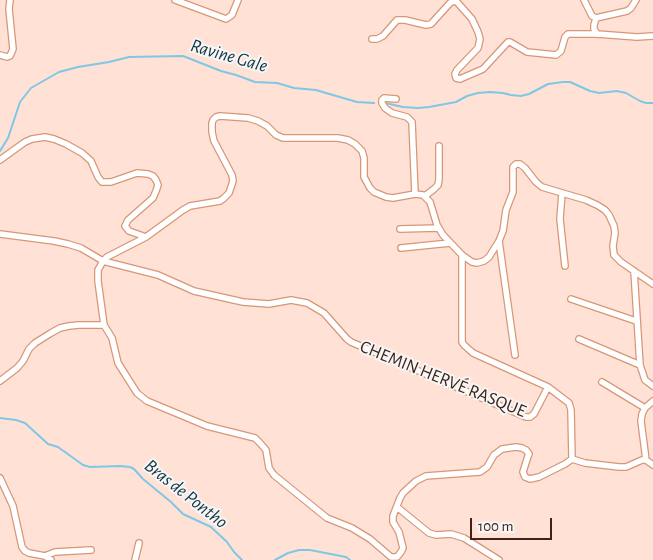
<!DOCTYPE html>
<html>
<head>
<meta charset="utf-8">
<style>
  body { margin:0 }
  #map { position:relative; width:653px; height:560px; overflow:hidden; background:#ffe2d5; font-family:"Alegreya Sans",sans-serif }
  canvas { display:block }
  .scale { position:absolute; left:470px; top:518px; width:82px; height:22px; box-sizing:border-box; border:2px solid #3e2417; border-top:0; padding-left:6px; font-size:15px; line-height:18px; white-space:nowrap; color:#3e2417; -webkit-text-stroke:4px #f6f6f6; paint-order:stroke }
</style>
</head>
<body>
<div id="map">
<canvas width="653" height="560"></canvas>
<div class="scale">100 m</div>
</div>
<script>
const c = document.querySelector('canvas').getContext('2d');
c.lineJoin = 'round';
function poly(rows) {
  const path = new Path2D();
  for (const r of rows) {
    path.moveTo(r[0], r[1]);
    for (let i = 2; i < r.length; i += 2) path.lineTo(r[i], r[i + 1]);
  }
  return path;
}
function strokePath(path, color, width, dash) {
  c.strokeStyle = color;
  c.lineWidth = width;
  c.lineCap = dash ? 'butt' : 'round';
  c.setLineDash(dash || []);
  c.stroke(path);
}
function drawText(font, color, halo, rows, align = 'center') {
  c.font = font + ' "Alegreya Sans",sans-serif';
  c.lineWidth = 4;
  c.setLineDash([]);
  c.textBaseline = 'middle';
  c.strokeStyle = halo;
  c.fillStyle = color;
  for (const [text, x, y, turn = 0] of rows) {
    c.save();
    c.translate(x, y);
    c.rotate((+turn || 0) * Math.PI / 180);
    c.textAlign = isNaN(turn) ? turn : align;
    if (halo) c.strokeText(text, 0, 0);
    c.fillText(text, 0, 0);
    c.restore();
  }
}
strokePath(poly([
  [385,103,403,107,418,108,429,107,456,102,467,96,478,93,490,92,503,93,511,95,521,96,529,94,548,84,563,82,570,82,590,91,599,93,617,91,626,93,640,101,646,103,653,103],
  [0,151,8,138,20,102,31,88,59,72,78,67,109,62,129,57,183,56,221,71,236,75,255,82,277,83,294,88,316,90,326,93,357,102,374,103],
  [0,418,16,420,25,423,48,444,58,447,83,465,90,467,120,466,130,467,134,469,143,479,171,502,183,514,211,527,227,542,234,552,242,560],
  [275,560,288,553,299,550,310,550,346,557,350,560]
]), '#7fc7e5', 2);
const street = poly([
  [175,0,226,19,232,15,238,0],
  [584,0,592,16,596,18,627,11,631,8,636,0],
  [596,18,594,25,594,29,597,34],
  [372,39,377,39,383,36,397,20,405,20,426,25,431,24,450,3,453,1,457,2,472,19,478,32,480,39,478,48,457,70,455,74,456,78,460,79,483,69,508,42,510,42,527,52,556,55,561,51,565,37,568,34,597,34,637,37,653,36],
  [0,55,7,57,10,56,13,49,9,9,10,0],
  [396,99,384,98,382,100,382,103,385,108,392,113,407,117,412,122,415,194],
  [0,160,25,142,32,139,45,137,54,139,66,144,82,153,91,161,98,177,102,182,111,182,137,173,148,174,153,176,156,180,158,185,156,191,153,198,128,220,125,226,129,231,146,237],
  [562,193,560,219,565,266],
  [425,196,434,189,438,185,439,179,439,146],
  [400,229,438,228],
  [0,234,54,241,68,244,81,248,103,261,158,275,194,291,243,302,269,304,291,300,307,303,324,313,347,339,351,342,526,417,530,417,534,414,548,387],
  [499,241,515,355],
  [401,248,450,243],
  [462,255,462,342,464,345,473,353,548,387,569,403,571,410,572,459],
  [634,271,640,365,645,380,653,386],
  [653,284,621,262,614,255,613,246,615,233,614,226,609,215,605,210,597,205,586,200,542,187,536,182,525,168,520,164,516,164,513,167,513,192,506,210,503,231,499,241,489,257,484,261,477,263,472,262,462,255,443,235,437,225,430,202,423,195,415,194,393,198,386,197,374,192,370,188,364,177,364,158,362,151,355,144,348,140,338,138,283,138,276,135,267,126,258,121,248,118,220,116,216,117,213,120,212,123,212,132,214,141,232,175,233,181,229,193,224,198,220,201,190,206,183,210,146,237,107,257,103,261,98,270,98,281,104,325,112,338,118,363,137,393,147,401,207,426,255,438,260,443,266,450,269,468,274,475,327,518,352,528,370,539,391,557,397,557,401,552,403,548,399,532,393,522,393,516,400,498,403,493,416,481,426,476,480,472,487,467,494,455,502,449,516,447,522,448,526,450,529,454,528,456,523,472,525,477,530,479,539,477,565,464,572,459,585,463,619,467,626,467,642,460,646,460,653,465],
  [571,299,636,321],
  [579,339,640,365],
  [0,381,17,368,23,361,29,349,35,343,51,333,60,328,69,326,79,325,104,325],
  [602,382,645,408],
  [646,460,641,421,642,414,645,408,653,401],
  [0,478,13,506,22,547,25,551,29,553,45,556,51,560],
  [397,507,429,533,436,535,451,534,464,538,499,560],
  [45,556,55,552,91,550],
  [135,560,139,543]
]);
strokePath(street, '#d89676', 8);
strokePath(street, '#fff', 5.5);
drawText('18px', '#3e2417', '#f6f6f6', [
  ["CHEMIN HERVÉ RASQUE",443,379,22]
]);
drawText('italic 19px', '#143643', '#f6f6f6', [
  ["Ravine Gale",229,56,16],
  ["Bras de Pontho",186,494,38]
]);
</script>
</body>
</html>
